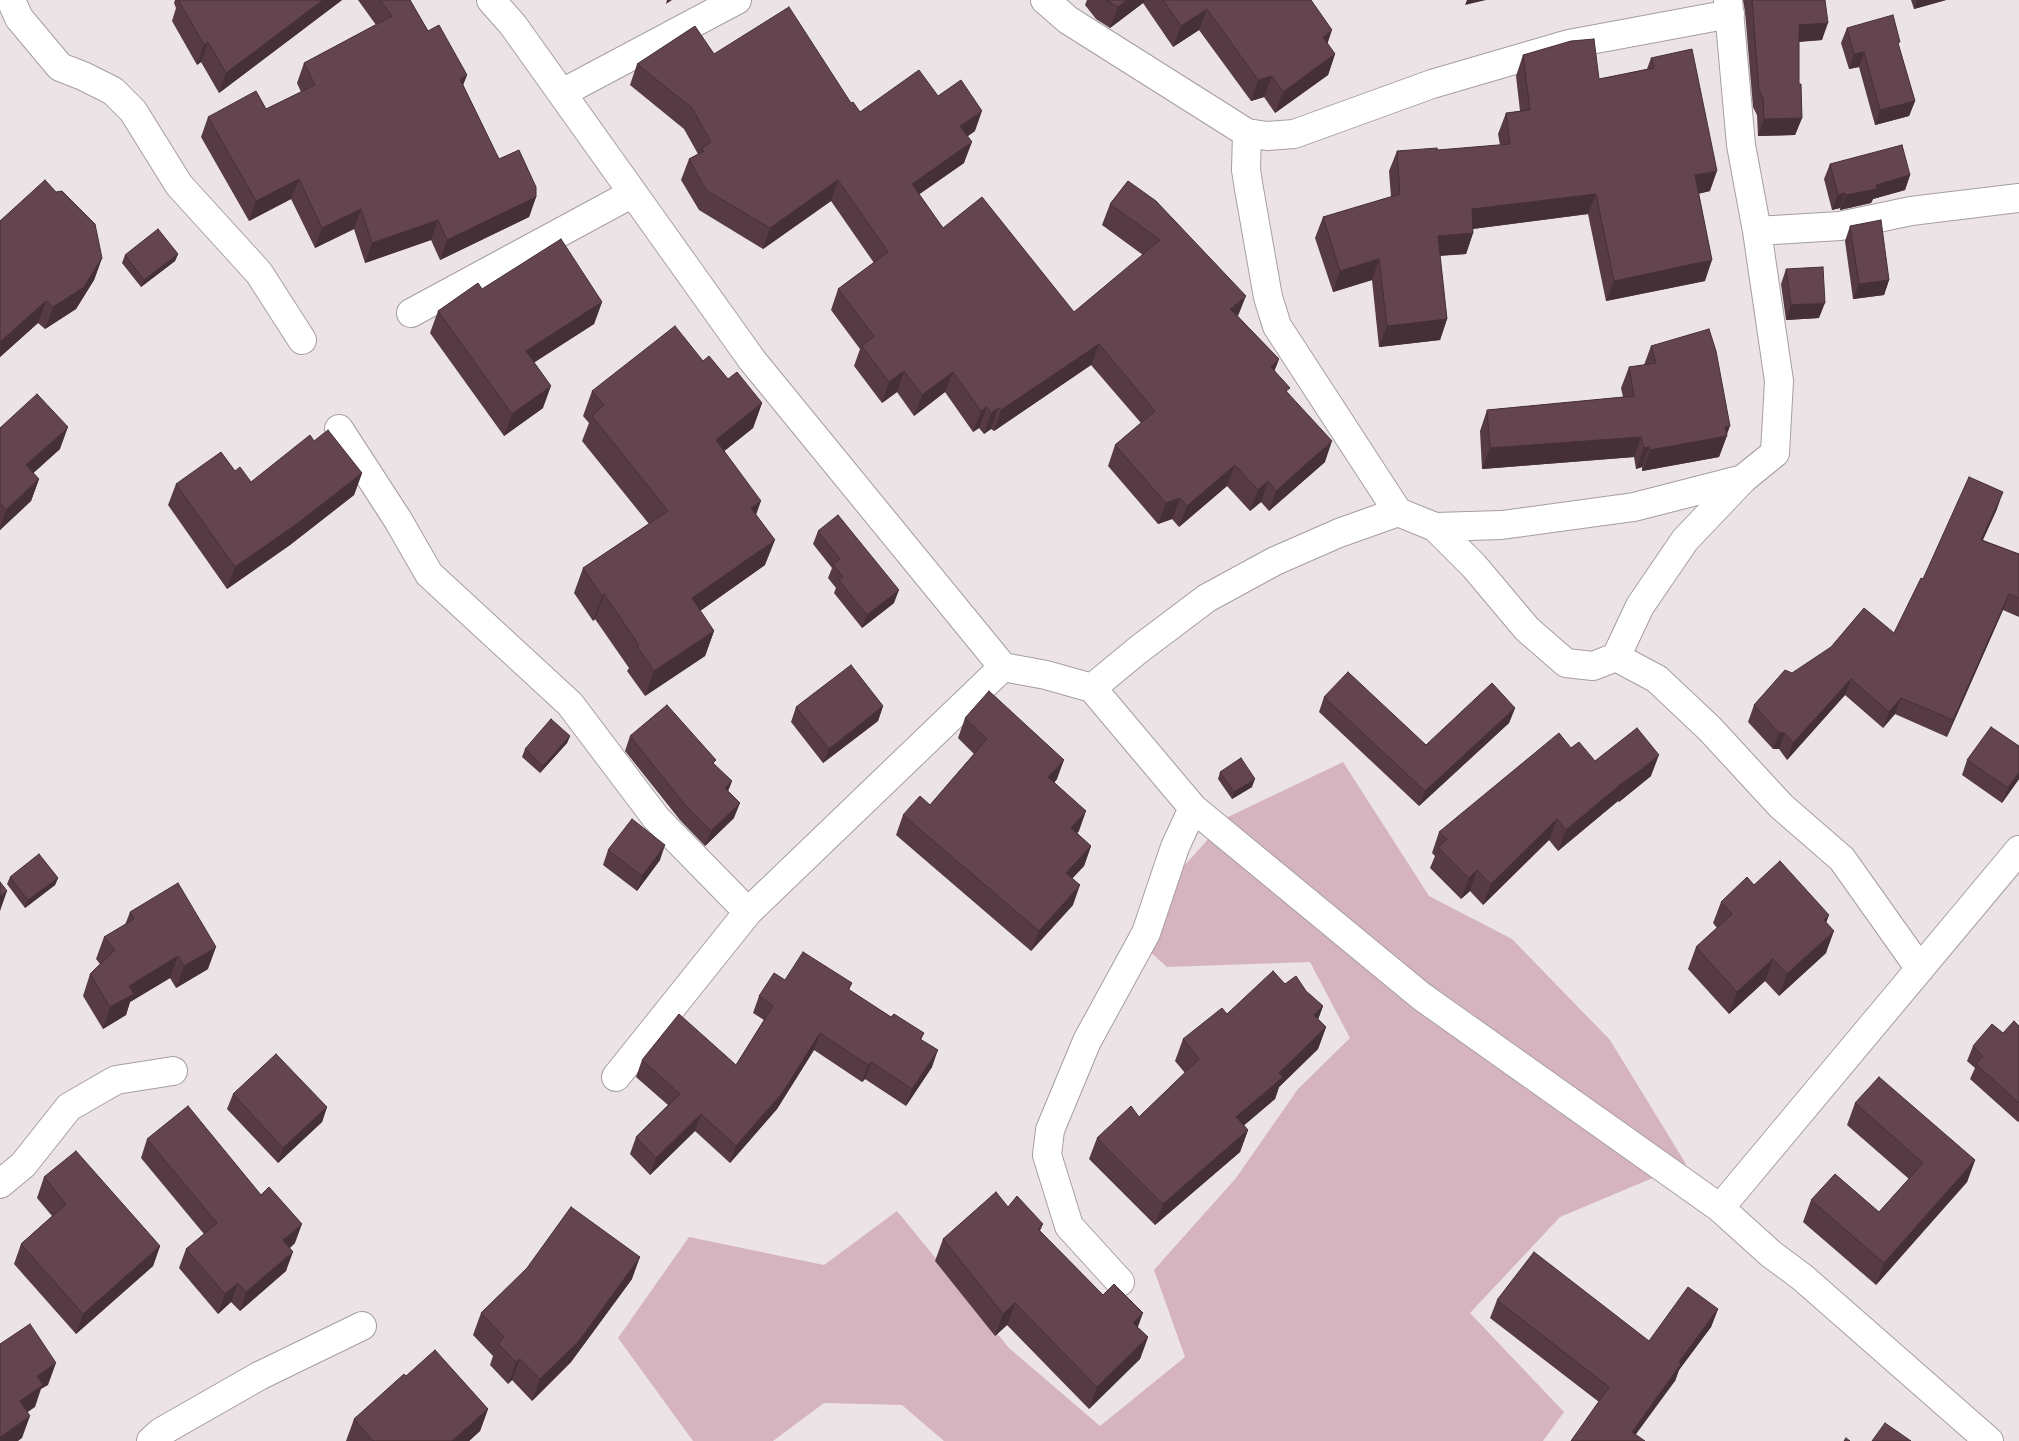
<!DOCTYPE html>
<html>
<head>
<meta charset="utf-8">
<style>
  body { margin:0 }
  canvas { display:block; background:#ece3e6 }
</style>
</head>
<body>
<canvas width="2019" height="1441"></canvas>
<script>
const c = document.querySelector('canvas').getContext('2d');
c.lineJoin = 'round';
function fill(path, color) {
  c.fillStyle = color;
  c.fill(path, 'evenodd');
}
function poly(rows) {
  const path = new Path2D();
  for (const r of rows) {
    path.moveTo(r[0], r[1]);
    for (let i = 2; i < r.length; i += 2) path.lineTo(r[i], r[i + 1]);
  }
  return path;
}
function strokePath(path, color, width, dash) {
  c.strokeStyle = color;
  c.lineWidth = width;
  c.lineCap = dash ? 'butt' : 'round';
  c.setLineDash(dash || []);
  c.stroke(path);
}
fill(poly([
  [1343,762,1429,896,1512,939,1610,1040,1686,1164,1560,1217,1470,1313,1564,1412,1543,1441,944,1441,902,1405,824,1403,773,1441,693,1441,618,1338,689,1237,824,1265,897,1211,1009,1348,1100,1426,1185,1357,1154,1270,1236,1178,1298,1089,1350,1038,1310,962,1167,967,1148,950,1176,875,1228,817]
]), '#d5b4bf');
const minor = poly([
  [11,0,19,18,60,67,83,76,113,91,133,111,179,185,259,273,302,340],
  [491,0,513,25,752,360,1003,667,748,912,616,1077],
  [1045,0,1068,20,1247,133,1267,136,1294,134,1432,84,1569,44,1730,14],
  [1728,0,1741,145,1757,231,1840,226,1911,211,2019,198],
  [562,93,737,0],
  [1247,133,1246,170,1249,189,1268,297,1277,326,1398,512],
  [411,313,633,193],
  [339,429,398,520,429,574,570,704,656,818,748,912],
  [1435,527,1502,525,1634,507,1743,479],
  [1616,657,1657,679,1710,729,1781,806,1842,859,1920,969],
  [1003,667,1046,675,1092,688,1193,808,1421,996,1720,1208,1771,1254,1802,1277,1989,1441],
  [1092,688,1138,650,1207,598,1275,561,1339,533,1398,512,1435,527,1474,566,1527,629,1566,663,1593,666,1616,657,1640,606,1685,540,1743,479,1775,453,1779,381,1757,231],
  [0,1184,23,1165,69,1107,116,1080,173,1071],
  [1720,1208,2019,850],
  [1120,1282,1069,1226,1047,1155,1050,1130,1087,1041,1146,933,1175,847,1193,808],
  [151,1441,161,1432,259,1376,362,1326]
]);
strokePath(minor, '#a69ea0', 30);
strokePath(minor, '#fff', 28);
fill(poly([
  [175,0,342,0,219,93,201,62,197,65,172,21,176,8,174,3],
  [358,0,410,0,428,31,467,75,463,85,499,159,536,197,529,217,440,260,431,240,365,263,354,229,315,248,291,199,249,221,201,137,208,117,266,109,301,92,297,83,304,63,376,25],
  [1087,0,1311,0,1327,43,1335,54,1328,75,1275,113,1264,97,1251,101,1199,30,1173,47,1143,3,1110,28,1096,19,1085,5],
  [1743,0,1825,0,1822,40,1799,42,1799,84,1802,118,1795,135,1758,136,1757,115,1753,107,1745,12],
  [1911,0,1946,0,1914,9],
  [1847,28,1899,46,1915,101,1909,116,1875,125,1859,67,1849,69,1841,43],
  [714,54,851,103,860,112,938,96,975,131,968,136,964,163,919,194,943,228,1074,312,1143,255,1102,225,1110,204,1128,181,1238,316,1279,359,1274,371,1288,393,1325,462,1269,511,1261,502,1250,511,1227,486,1179,527,1172,519,1158,524,1108,466,1115,445,1141,423,1091,365,994,431,991,429,984,434,979,428,973,432,945,392,914,416,897,392,882,403,854,366,860,349,831,310,838,289,874,263,831,201,763,249,699,210,681,180,689,159,698,154,684,129,630,85,637,64],
  [1523,55,1599,79,1647,69,1651,58,1710,191,1698,194,1705,281,1606,301,1588,214,1473,229,1473,233,1466,254,1440,256,1447,319,1440,340,1379,347,1372,280,1333,292,1315,238,1323,217,1391,197,1389,171,1397,151,1438,150,1500,145,1498,134,1506,113,1520,111,1516,76],
  [1830,164,1910,175,1905,190,1873,199,1871,203,1840,210,1840,208,1832,210,1824,179],
  [0,221,102,258,94,280,76,309,45,329,38,323,0,357],
  [1850,226,1889,280,1884,295,1853,299,1845,241],
  [178,254,175,261,141,287,122,263,125,255],
  [1786,269,1819,318,1786,320,1781,284],
  [482,289,602,302,594,324,534,362,543,408,504,436,430,333,438,311],
  [1651,346,1727,434,1727,436,1719,457,1642,471,1642,467,1636,469,1634,457,1482,469,1480,431,1487,410,1623,397,1621,388,1629,367,1644,365],
  [703,361,762,403,753,428,724,451,756,514,765,565,700,611,714,631,705,656,645,696,627,671,629,668,595,619,593,621,574,593,583,568,649,524,582,441,589,423,583,416,592,391],
  [0,428,60,449,33,473,39,479,31,501,0,530],
  [314,441,362,473,354,495,290,545,227,589,168,505,176,484,235,471,251,482],
  [1997,509,1983,540,2019,554,2019,617,2003,610,1947,737,1895,714,1883,728,1845,695,1787,760,1779,749,1773,749,1748,722,1754,705,1792,673,1894,633,1923,579],
  [818,531,894,603,862,628,834,593,836,588,828,578,832,568,813,544],
  [1324,697,1426,745,1515,708,1509,723,1419,806,1319,712],
  [883,706,878,721,823,763,791,722,796,707],
  [965,718,1057,779,1054,783,1079,831,1077,833,1091,846,1084,866,1072,878,1073,905,1031,951,896,835,903,815,930,805,974,754,958,738],
  [570,736,567,743,540,773,522,757,525,749],
  [630,736,732,781,728,791,734,818,705,846,680,820,625,751],
  [1571,748,1595,761,1651,776,1619,802,1618,801,1558,851,1549,840,1483,905,1470,891,1461,899,1430,868,1435,856,1432,853,1439,832],
  [1967,760,2019,779,2002,803,1962,775],
  [1220,772,1252,787,1232,799,1218,779],
  [608,850,660,860,637,891,603,865],
  [10,877,58,878,55,885,25,908,7,884],
  [1754,885,1826,922,1826,953,1779,996,1765,981,1729,1014,1688,969,1696,947,1717,928,1713,923,1721,902],
  [130,912,208,969,176,988,170,978,130,1002,126,1015,103,1029,83,996,90,974,100,964,96,959,104,937,125,925],
  [785,980,852,983,849,990,891,1017,924,1033,921,1040,932,1067,906,1106,865,1079,862,1082,814,1050,777,1109,730,1163,695,1131,650,1175,630,1154,636,1137,668,1105,636,1077,642,1060,736,1065,764,1020,753,1013,759,996],
  [1285,984,1306,991,1323,1006,1318,1019,1326,1027,1318,1049,1279,1087,1275,1099,1244,1125,1248,1130,1240,1152,1155,1225,1089,1159,1097,1138,1139,1117,1185,1073,1175,1061,1183,1039,1227,1014],
  [2019,1026,2019,1121,2018,1122,1970,1079,1975,1068,1967,1061,1973,1046],
  [233,1094,327,1107,322,1122,278,1163,227,1109],
  [1855,1103,1975,1160,1967,1182,1876,1285,1803,1222,1811,1200,1879,1212,1909,1179,1847,1125],
  [147,1139,295,1243,290,1248,286,1271,240,1311,231,1302,218,1314,179,1268,186,1249,204,1234,141,1158],
  [44,1177,160,1246,153,1266,76,1334,14,1264,21,1244,52,1216,37,1198],
  [1008,1207,1043,1224,1040,1231,1103,1295,1148,1337,1140,1359,1089,1409,1007,1325,995,1336,935,1261,943,1239],
  [632,1279,571,1362,532,1401,512,1380,508,1384,490,1365,493,1356,473,1335,481,1313],
  [1497,1300,1649,1341,1718,1309,1711,1327,1679,1370,1675,1381,1571,1441,1599,1402,1490,1318],
  [406,1376,488,1409,480,1431,469,1441,346,1441,354,1419]
]), '#563a44');
fill(poly([
  [323,0,342,0,219,93,226,73],
  [667,0,672,0,666,4],
  [1127,0,1145,0,1143,3,1110,28,1118,7],
  [1467,0,1486,0,1465,5],
  [1917,0,1946,0,1914,9],
  [1207,9,1199,30,1173,47,1181,26],
  [1828,23,1822,40,1793,42,1799,25],
  [1332,30,1325,51,1323,37],
  [208,42,201,62,197,65,204,45],
  [1864,52,1859,67,1849,69,1854,54],
  [1335,54,1328,75,1275,113,1283,92],
  [467,75,459,95,460,79],
  [1272,76,1264,97,1251,101,1258,80],
  [1915,101,1909,116,1875,125,1880,110],
  [982,111,975,131,953,146,960,126],
  [1802,118,1795,135,1758,136,1764,119],
  [972,142,964,163,904,205,912,184],
  [1717,171,1710,191,1687,196,1695,175],
  [1910,175,1905,190,1873,199,1871,203,1840,210,1846,195,1876,185],
  [299,179,291,199,249,221,256,201],
  [838,180,831,201,763,249,770,228],
  [1845,193,1840,208,1832,210,1838,195],
  [1596,194,1588,214,1464,230,1472,209],
  [536,197,529,217,440,260,447,240],
  [361,209,354,229,315,248,322,228],
  [438,220,431,240,365,263,372,243],
  [1473,233,1466,254,1430,256,1438,236],
  [178,254,175,261,141,287,144,280],
  [102,258,94,280,76,309,45,329,53,307],
  [1379,259,1372,280,1333,292,1340,271],
  [1712,260,1705,281,1606,301,1614,281],
  [1889,280,1884,295,1853,299,1859,284],
  [1246,296,1238,316,1230,309],
  [46,301,38,323,0,357,0,342],
  [602,302,594,324,518,373,526,351],
  [1825,303,1819,318,1786,320,1791,305],
  [1447,319,1440,340,1379,347,1387,326],
  [1099,344,1091,365,994,431,1001,410],
  [1279,359,1271,380,1271,367],
  [904,371,897,392,882,403,889,382],
  [953,372,945,392,914,416,922,395],
  [551,386,543,408,504,436,512,414],
  [762,403,753,428,707,465,716,440],
  [987,407,979,428,973,432,981,411],
  [998,408,991,429,984,434,991,413],
  [1730,426,1719,457,1642,471,1650,450,1725,427],
  [68,427,60,449,18,487,26,465],
  [1641,437,1634,457,1482,469,1490,448],
  [1332,441,1325,462,1269,511,1276,491],
  [1649,447,1642,467,1636,469,1644,448],
  [1235,465,1227,486,1179,527,1187,506],
  [362,473,354,495,290,545,227,589,235,567],
  [39,479,31,501,0,530,0,527,6,510],
  [1268,481,1261,502,1250,511,1258,490],
  [2003,492,1997,509,1975,556,1981,540],
  [1180,498,1172,519,1158,524,1166,503],
  [761,501,752,526,751,508],
  [775,540,765,565,683,623,692,598],
  [899,590,894,603,862,628,867,615],
  [604,594,595,619,593,621,602,596],
  [2009,594,2003,610,1947,737,1953,720],
  [714,631,705,656,645,696,654,671],
  [1851,679,1845,695,1787,760,1793,743],
  [1901,698,1895,714,1883,728,1889,712],
  [883,706,878,721,823,763,829,749],
  [1515,708,1509,723,1419,806,1425,791],
  [1779,733,1785,733,1779,749,1773,749],
  [570,736,567,743,540,773,543,766],
  [1659,755,1651,776,1619,802,1626,781],
  [1064,760,1057,779,1041,797,1048,777],
  [2019,772,2019,779,2002,803,2008,788],
  [1255,779,1252,787,1232,799,1234,792],
  [1626,780,1618,801,1558,851,1566,830],
  [732,781,726,796,725,788],
  [740,803,734,818,705,846,711,831],
  [1086,811,1079,831,1064,848,1071,828],
  [1557,819,1549,840,1483,905,1491,884],
  [665,845,660,860,637,891,642,876],
  [1091,846,1084,866,1059,893,1066,873],
  [1477,870,1470,891,1461,899,1469,878],
  [58,878,55,885,25,908,28,900],
  [1080,885,1073,905,1031,951,1039,931],
  [7,891,0,911,0,896],
  [1829,915,1821,937,1824,920],
  [1834,931,1826,953,1779,996,1787,974],
  [216,947,208,969,176,988,184,966],
  [178,956,170,978,130,1002,126,1015,103,1029,110,1007,129,986],
  [1773,959,1765,981,1729,1014,1737,992],
  [1323,1006,1315,1028,1314,1015],
  [1326,1027,1318,1049,1279,1087,1275,1099,1228,1139,1236,1117],
  [820,1033,814,1050,777,1109,730,1163,736,1146],
  [938,1050,932,1067,906,1106,912,1089],
  [871,1062,865,1079,862,1082,868,1065],
  [327,1107,322,1122,278,1163,283,1148],
  [701,1114,695,1131,650,1175,656,1158],
  [1248,1130,1240,1152,1155,1225,1163,1204],
  [1975,1160,1967,1182,1876,1285,1884,1263],
  [302,1224,295,1243,276,1259,283,1240],
  [160,1246,153,1266,76,1334,83,1314],
  [293,1252,286,1271,240,1311,246,1292],
  [640,1257,632,1279,571,1362,532,1401,540,1379],
  [238,1283,231,1302,218,1314,225,1294],
  [1015,1303,1007,1325,995,1336,1003,1314],
  [1718,1309,1711,1327,1679,1370,1675,1381,1631,1441,1632,1432,1679,1362],
  [1143,1313,1135,1335,1133,1323],
  [1148,1337,1140,1359,1089,1409,1097,1387],
  [520,1359,512,1380,508,1384,516,1362],
  [56,1363,48,1385,41,1389,35,1407,12,1423,20,1401,37,1376],
  [488,1409,480,1431,469,1441,452,1441],
  [30,1416,22,1438,18,1441,0,1441,0,1437]
]), '#463037');
const building = poly([
  [181,0,323,0,226,73,208,42,204,45,179,1,181,0],
  [380,0,410,0,428,31,439,25,467,75,460,79,499,159,519,150,536,187,536,197,447,240,438,220,372,243,361,209,322,228,299,179,256,201,208,117,256,91,266,109,315,85,304,63,392,16,380,0],
  [1106,0,1127,0,1118,7,1106,0],
  [1163,0,1311,0,1332,30,1323,37,1335,54,1283,92,1272,76,1258,80,1207,9,1181,26,1163,0],
  [1752,0,1825,0,1828,23,1799,25,1799,84,1801,84,1802,118,1764,119,1763,98,1759,90,1752,0],
  [789,7,851,103,853,102,860,112,919,70,938,96,961,80,982,111,960,126,972,142,912,184,943,228,982,197,1074,312,1160,240,1110,204,1128,181,1156,201,1246,296,1230,309,1279,359,1271,367,1290,388,1286,391,1332,441,1276,491,1268,481,1258,490,1235,465,1187,506,1180,498,1166,503,1115,445,1155,411,1099,344,1001,410,998,408,991,413,987,407,981,411,953,372,922,395,904,371,889,382,862,346,874,336,838,289,888,252,838,180,770,228,706,190,689,159,704,151,701,149,711,142,692,108,637,64,695,26,714,54,789,7],
  [1893,15,1900,42,1898,43,1915,101,1880,110,1864,52,1854,54,1847,28,1893,15],
  [1594,39,1599,79,1654,68,1651,58,1692,49,1717,171,1695,175,1712,260,1614,281,1596,194,1472,209,1473,233,1438,236,1447,319,1387,326,1379,259,1340,271,1323,217,1400,194,1397,151,1437,148,1438,150,1510,144,1506,113,1530,110,1523,55,1571,41,1594,39],
  [1902,145,1910,175,1876,185,1877,189,1846,195,1845,193,1838,195,1830,164,1902,145],
  [45,180,56,192,62,191,95,224,102,258,84,287,53,307,46,301,0,342,0,221,45,180],
  [1881,220,1889,280,1859,284,1850,226,1881,220],
  [158,229,178,254,144,280,125,255,158,229],
  [561,239,602,302,526,351,551,386,512,414,438,311,478,283,482,289,561,239],
  [1823,267,1825,303,1791,305,1786,269,1823,267],
  [675,326,703,361,709,356,728,379,737,372,762,403,716,440,761,501,751,508,775,540,692,598,714,631,654,671,637,646,639,645,604,594,602,596,583,568,668,511,592,416,604,405,592,391,675,326],
  [1709,329,1716,351,1730,426,1725,427,1727,436,1650,450,1649,447,1644,448,1641,437,1490,448,1487,410,1634,396,1629,367,1656,363,1651,346,1709,329],
  [37,394,68,427,26,465,39,479,6,510,0,503,0,428,37,394],
  [328,430,362,473,298,523,235,567,176,484,221,452,235,471,240,467,251,482,310,435,314,441,328,430],
  [1969,477,2003,492,1981,540,2019,554,2019,598,2009,594,1953,720,1901,698,1889,712,1851,679,1793,743,1785,733,1779,733,1754,705,1785,670,1792,673,1831,647,1864,608,1894,633,1921,578,1923,579,1969,477],
  [838,515,899,590,867,615,839,580,843,577,833,564,840,559,818,531,838,515],
  [851,665,883,706,829,749,796,707,851,665],
  [1348,672,1426,745,1492,683,1515,708,1425,791,1324,697,1348,672],
  [989,691,1064,760,1048,777,1086,811,1071,828,1091,846,1066,873,1080,885,1039,931,903,815,920,796,930,805,987,739,965,718,989,691],
  [667,705,716,760,713,763,732,781,725,788,740,803,711,831,686,806,630,736,667,705],
  [551,719,570,736,543,766,525,749,551,719],
  [1991,727,2019,746,2019,772,2008,788,1967,760,1991,727],
  [1637,728,1659,755,1626,781,1626,780,1566,830,1557,819,1491,884,1477,870,1469,878,1438,847,1447,839,1439,832,1559,733,1571,748,1579,742,1595,761,1637,728],
  [1241,758,1255,779,1234,792,1220,772,1241,758],
  [632,819,665,845,642,876,608,850,632,819],
  [39,854,58,878,28,900,10,877,39,854],
  [1780,861,1829,915,1824,920,1834,931,1787,974,1773,959,1737,992,1696,947,1732,914,1721,902,1747,877,1754,885,1780,861],
  [0,882,7,891,0,896,0,882],
  [178,883,216,947,184,966,178,956,129,986,134,994,110,1007,90,974,115,950,104,937,134,919,130,912,178,883],
  [803,952,852,983,848,989,891,1017,894,1014,924,1033,920,1039,938,1050,912,1089,871,1062,868,1065,820,1033,783,1092,736,1146,701,1114,656,1158,636,1137,680,1094,642,1060,679,1014,736,1065,773,1006,759,996,774,973,785,980,803,952],
  [1273,971,1285,984,1296,976,1306,991,1323,1006,1314,1015,1326,1027,1279,1073,1283,1077,1236,1117,1248,1130,1163,1204,1097,1138,1131,1106,1139,1117,1199,1059,1183,1039,1222,1008,1227,1014,1273,971],
  [2014,1021,2019,1026,2019,1103,1976,1064,1983,1056,1973,1046,1992,1024,2003,1033,2014,1021],
  [276,1054,327,1107,283,1148,233,1094,276,1054],
  [1879,1077,1975,1160,1884,1263,1811,1200,1835,1174,1879,1212,1923,1163,1855,1103,1879,1077],
  [188,1106,261,1195,269,1187,302,1224,283,1240,293,1252,246,1292,238,1283,225,1294,186,1249,217,1223,147,1139,188,1106],
  [76,1151,160,1246,83,1314,21,1244,66,1204,44,1177,76,1151],
  [996,1192,1008,1207,1017,1196,1043,1224,1038,1229,1103,1295,1114,1284,1143,1313,1133,1323,1148,1337,1097,1387,1015,1303,1003,1314,943,1239,996,1192],
  [571,1207,640,1257,579,1341,540,1379,520,1359,516,1362,498,1344,504,1337,481,1313,527,1268,571,1207],
  [1534,1252,1649,1341,1688,1287,1718,1309,1679,1362,1681,1364,1632,1432,1645,1441,1571,1441,1609,1387,1497,1300,1534,1252],
  [30,1324,56,1363,37,1376,43,1385,20,1401,30,1416,0,1437,0,1344,30,1324],
  [435,1350,488,1409,452,1441,373,1441,354,1419,404,1374,406,1376,435,1350],
  [1885,1423,1911,1441,1872,1441,1885,1423],
  [1846,1438,1850,1441,1844,1441,1846,1438]
]);
fill(building, '#64444f');
strokePath(building, '#463037', 1);
</script>
</body>
</html>
